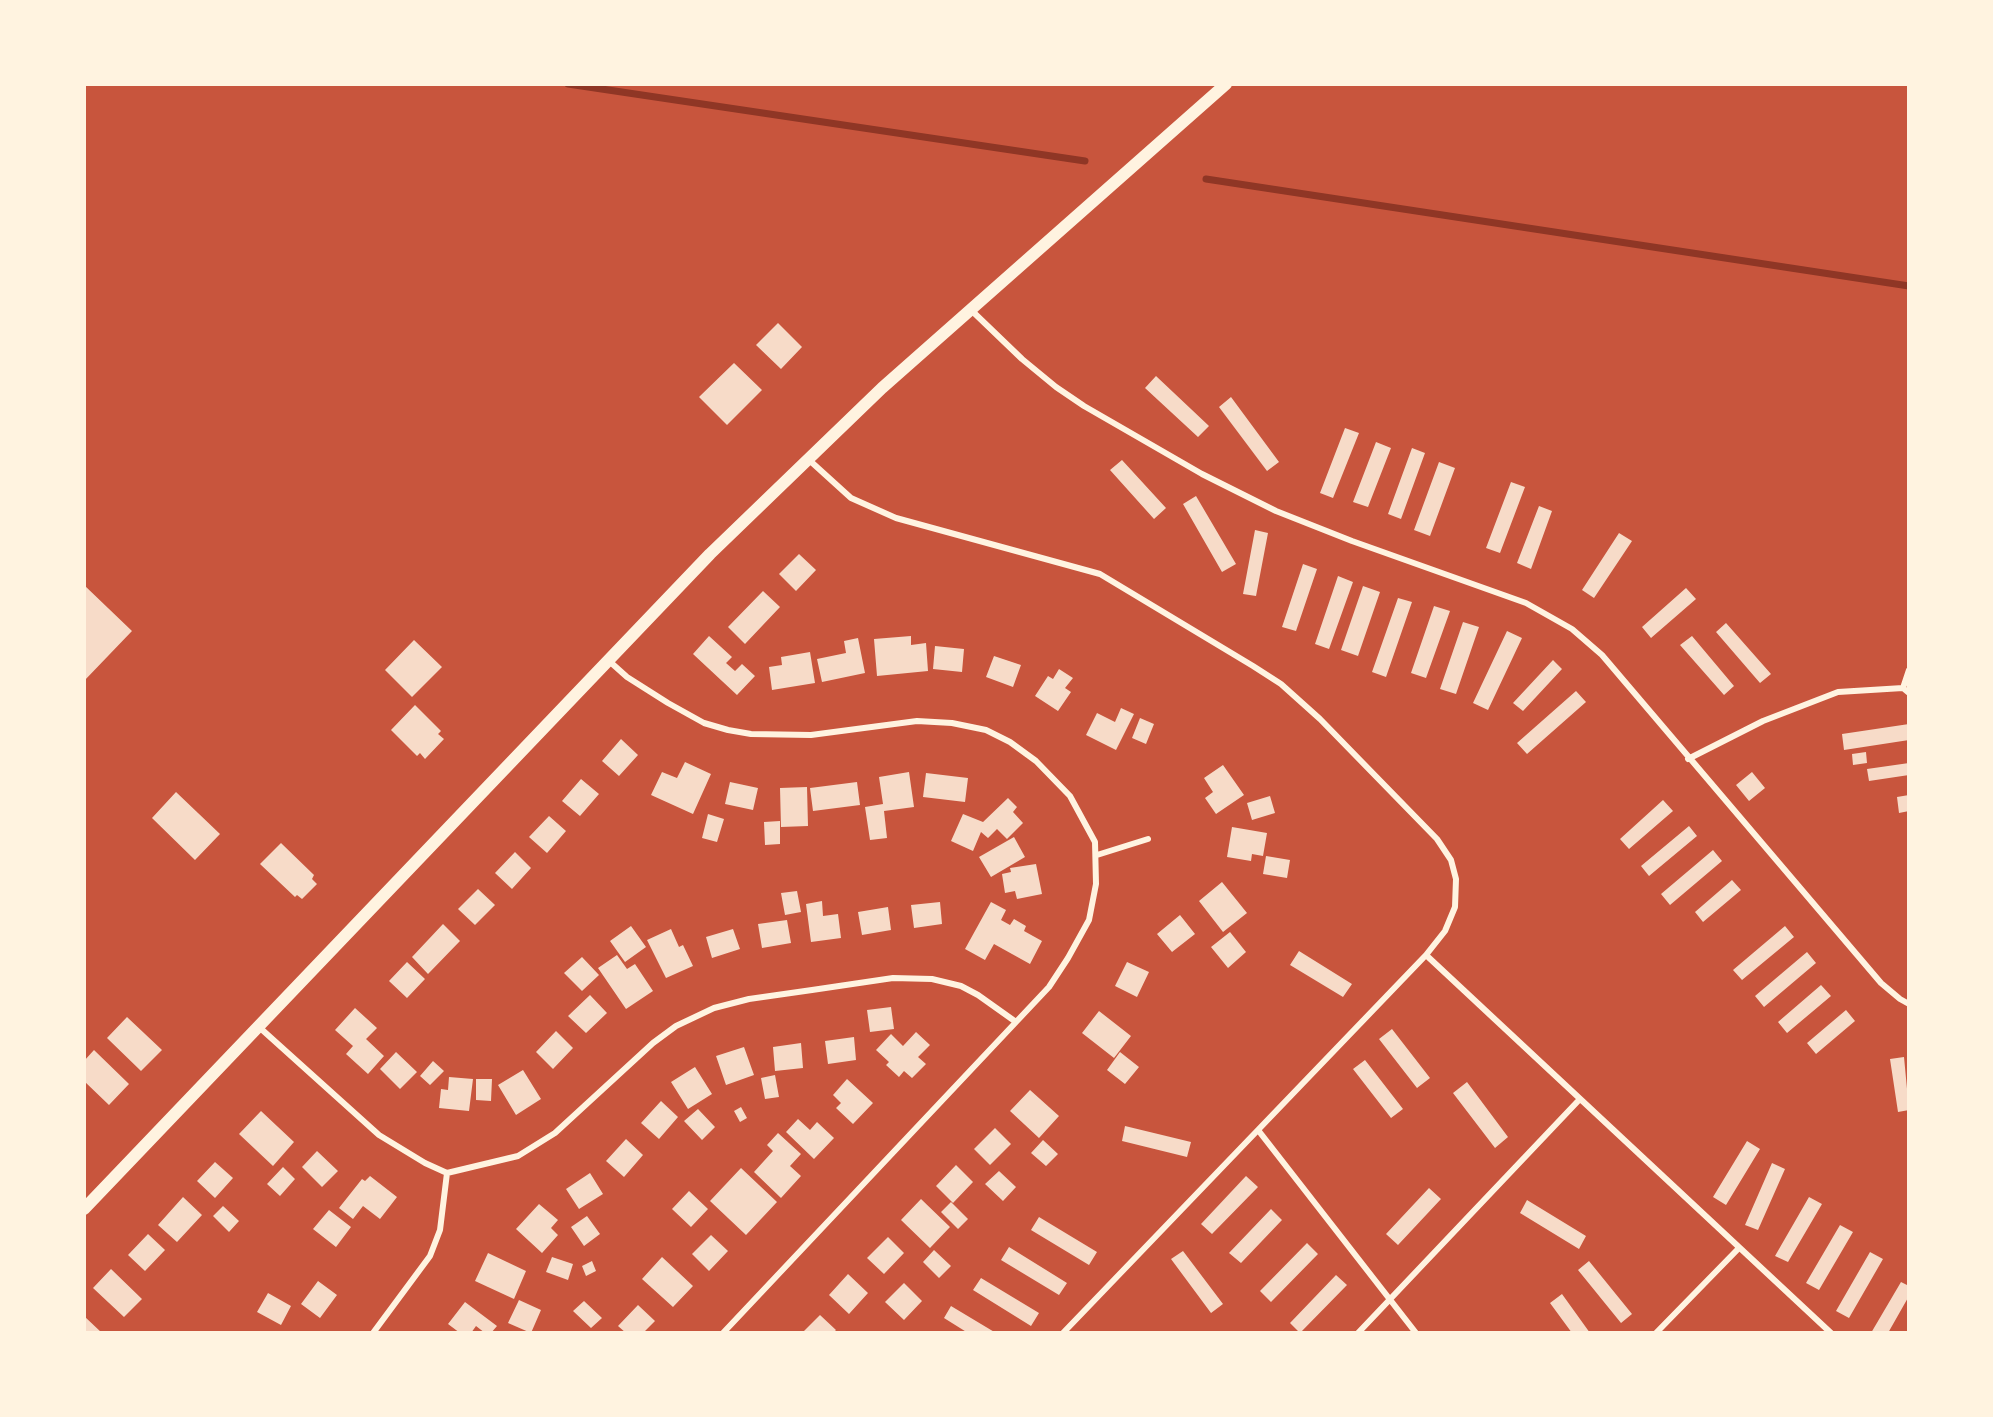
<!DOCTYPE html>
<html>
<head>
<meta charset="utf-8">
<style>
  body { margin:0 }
  #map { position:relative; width:1993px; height:1417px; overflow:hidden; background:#c8553d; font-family:"Space Grotesk",sans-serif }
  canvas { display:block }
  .frame { position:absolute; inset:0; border:86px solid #fff3e0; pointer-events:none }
</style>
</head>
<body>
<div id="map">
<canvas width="1993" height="1417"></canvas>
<div class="frame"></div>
</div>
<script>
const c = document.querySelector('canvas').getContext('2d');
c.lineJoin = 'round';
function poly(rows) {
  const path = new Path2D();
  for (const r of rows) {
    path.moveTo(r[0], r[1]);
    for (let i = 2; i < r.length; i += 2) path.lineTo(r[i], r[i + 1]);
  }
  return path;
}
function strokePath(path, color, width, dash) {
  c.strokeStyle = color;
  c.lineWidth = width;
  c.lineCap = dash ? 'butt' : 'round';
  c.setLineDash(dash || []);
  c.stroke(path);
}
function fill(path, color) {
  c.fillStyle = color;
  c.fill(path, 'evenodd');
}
strokePath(poly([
  [568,84,1085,161],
  [1206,179,1909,286]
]), '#8f3625', 7);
fill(poly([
  [778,323,802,347,781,369,756,345],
  [734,363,762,390,727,425,699,397],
  [1156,376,1209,426,1198,437,1145,388],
  [1231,397,1279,462,1267,471,1219,407],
  [1345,428,1359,433,1333,498,1320,493],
  [1376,442,1391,448,1368,507,1353,502],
  [1412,448,1425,453,1401,519,1388,514],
  [1122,460,1166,508,1154,519,1110,470],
  [1439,462,1455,468,1430,536,1414,530],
  [1511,482,1525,487,1500,553,1486,548],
  [1196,496,1236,564,1222,572,1183,504],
  [1539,506,1552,511,1531,569,1517,563],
  [1255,530,1268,533,1256,596,1243,594],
  [1619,533,1632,541,1594,598,1582,590],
  [799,554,816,570,796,591,779,574],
  [1303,564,1317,569,1296,631,1282,627],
  [1338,576,1353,582,1329,649,1315,644],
  [84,585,132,631,84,681],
  [1363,586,1380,592,1358,656,1341,650],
  [1686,588,1696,599,1651,638,1642,627],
  [763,591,780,607,745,644,728,627],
  [1398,598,1412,602,1386,677,1372,672],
  [1434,606,1450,611,1426,678,1411,673],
  [1463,622,1479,627,1456,694,1440,689],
  [1726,623,1771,674,1760,683,1716,632],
  [1507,631,1522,638,1488,710,1473,703],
  [709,636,732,657,726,663,735,671,742,664,755,676,737,695,693,654],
  [911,636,911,645,926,643,928,671,877,676,874,639],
  [1692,636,1734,686,1724,695,1680,645],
  [858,638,865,673,822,682,817,659,846,653,844,641],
  [414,640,442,667,412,697,385,670],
  [935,646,964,649,962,672,933,669],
  [810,652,815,683,772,690,769,667,782,665,781,657],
  [994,656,1021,665,1013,687,986,677],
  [1553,660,1562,669,1523,711,1513,703],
  [1059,669,1073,678,1065,688,1071,692,1058,711,1035,696,1048,676,1053,679],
  [1576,691,1586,702,1527,754,1517,743],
  [415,705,441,731,438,734,444,739,425,759,420,753,417,756,391,730],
  [1121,708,1134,714,1116,750,1086,735,1097,713,1115,722],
  [1140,718,1154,724,1146,744,1132,738],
  [1909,724,1909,740,1844,750,1842,734],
  [621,739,638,755,619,776,602,761],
  [1866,752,1867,763,1853,765,1852,754],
  [685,762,711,774,693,814,651,795,662,772,677,778],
  [1909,763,1909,775,1869,781,1867,769],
  [1223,765,1244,795,1216,814,1205,798,1213,792,1204,778],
  [909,772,914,807,884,811,887,838,870,840,865,807,883,804,879,777],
  [1752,772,1765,788,1749,801,1736,785],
  [926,773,968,778,965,802,923,797],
  [581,779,599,794,580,816,562,801],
  [730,782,758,788,753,810,725,804],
  [857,782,860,805,813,811,810,788],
  [807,787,808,826,781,827,780,788],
  [176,792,220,834,195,860,152,818],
  [1909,795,1909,811,1899,813,1897,797],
  [1270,796,1275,813,1252,820,1247,803],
  [1008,798,1017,807,1013,812,1023,823,1007,839,997,829,988,838,981,832,973,851,951,841,963,814,983,822],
  [1663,800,1673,811,1629,849,1620,839],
  [708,814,724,819,717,842,702,838],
  [549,816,566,831,547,853,529,837],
  [780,821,780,844,765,845,764,822],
  [1689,826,1697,836,1649,876,1641,866],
  [1232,827,1267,833,1263,856,1252,854,1251,861,1227,857],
  [1014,837,1025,857,991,877,979,857],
  [281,843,314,875,312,879,317,884,302,899,297,895,295,897,260,864],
  [1713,850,1722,861,1670,905,1661,894],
  [515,852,531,868,512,889,495,873],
  [1266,856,1290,860,1287,878,1263,874],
  [1036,864,1042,894,1017,899,1015,891,1005,893,1002,874,1011,872,1010,868],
  [1732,880,1741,890,1703,922,1695,912],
  [1222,882,1247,913,1223,932,1199,901],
  [478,889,495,905,475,925,458,909],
  [797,891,801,912,785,915,781,893],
  [822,901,823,916,838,914,841,938,811,942,806,904],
  [940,902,942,924,914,928,911,905],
  [991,902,1006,910,1001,920,1010,925,1014,919,1026,926,1024,931,1042,941,1030,964,994,944,985,960,965,949],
  [888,907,891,930,862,935,858,912],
  [1180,915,1195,934,1172,952,1157,934],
  [787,920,791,943,762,948,758,924],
  [443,924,460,941,428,974,412,957],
  [631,926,646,947,625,962,610,941],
  [1785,926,1794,937,1742,980,1733,970],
  [671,929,679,947,683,945,693,966,666,978,647,940],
  [733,929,740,949,712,958,706,937],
  [1230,932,1246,952,1228,968,1211,947],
  [1299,951,1352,984,1343,997,1290,965],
  [1807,952,1816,963,1764,1007,1755,996],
  [617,955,627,969,635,964,653,991,626,1009,598,968],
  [582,957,599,975,582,991,564,973],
  [407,962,425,979,407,998,389,981],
  [1127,962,1149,972,1137,997,1115,986],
  [1821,985,1831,996,1787,1033,1778,1022],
  [590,995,607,1013,586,1033,568,1016],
  [891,1007,894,1029,870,1032,867,1010],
  [355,1008,377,1028,366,1039,384,1056,368,1074,346,1054,353,1046,335,1030],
  [1846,1010,1855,1021,1816,1054,1807,1043],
  [1099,1011,1131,1036,1114,1058,1082,1033],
  [127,1017,162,1050,141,1071,107,1038],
  [1392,1029,1430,1078,1417,1088,1379,1039],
  [556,1031,573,1048,553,1069,536,1052],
  [916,1032,930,1045,918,1057,926,1064,912,1078,904,1071,899,1077,886,1065,889,1062,876,1050,891,1034,903,1046],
  [854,1037,856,1060,828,1064,825,1041],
  [801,1043,803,1068,775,1071,773,1047],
  [744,1047,754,1075,726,1085,716,1056],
  [94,1050,129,1084,109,1105,84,1081,84,1061],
  [396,1052,417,1072,400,1089,380,1069],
  [1120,1052,1139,1067,1125,1084,1107,1070],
  [1904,1057,1909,1110,1898,1112,1890,1059],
  [1365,1060,1403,1109,1391,1118,1353,1069],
  [433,1061,444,1071,430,1085,420,1076],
  [695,1067,712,1094,688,1109,671,1082],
  [523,1070,541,1099,516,1115,498,1085],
  [775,1075,779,1097,765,1099,761,1078],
  [449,1077,473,1079,469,1111,439,1108,441,1089,448,1090],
  [476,1079,492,1079,491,1101,476,1100],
  [847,1079,873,1103,853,1124,836,1108,841,1103,833,1095],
  [1467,1082,1508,1137,1495,1148,1453,1093],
  [1030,1090,1059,1116,1039,1138,1010,1111],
  [661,1101,678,1117,659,1139,641,1123],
  [741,1107,747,1118,740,1122,734,1111],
  [698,1109,715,1127,702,1140,684,1121],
  [261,1111,294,1142,273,1166,239,1134],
  [798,1119,810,1130,817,1122,834,1138,814,1159,786,1132],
  [1125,1126,1191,1142,1187,1157,1122,1141],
  [995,1128,1011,1144,990,1165,974,1149],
  [778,1133,801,1154,790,1166,801,1176,781,1198,754,1172,773,1151,767,1145],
  [626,1139,643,1155,624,1177,606,1161],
  [1043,1140,1058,1154,1046,1166,1031,1153],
  [1747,1141,1760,1149,1726,1205,1713,1197],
  [317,1151,338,1171,322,1187,302,1167],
  [215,1162,233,1178,215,1198,197,1181],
  [1772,1163,1785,1169,1758,1230,1745,1225],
  [956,1165,973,1182,953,1203,936,1186],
  [283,1167,295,1179,280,1196,267,1184],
  [741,1168,777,1202,746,1235,710,1201],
  [999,1171,1016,1187,1003,1201,985,1184],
  [590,1173,603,1194,579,1209,566,1189],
  [370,1176,397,1197,380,1219,363,1206,353,1219,339,1208,362,1179,365,1181],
  [1246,1176,1258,1187,1212,1234,1201,1224],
  [1429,1188,1441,1199,1398,1245,1386,1234],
  [689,1191,708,1209,691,1227,672,1209],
  [183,1197,202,1215,177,1242,158,1225],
  [1809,1197,1822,1204,1788,1262,1775,1256],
  [921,1199,950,1227,930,1248,901,1220],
  [1527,1200,1586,1236,1579,1249,1520,1213],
  [951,1202,968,1219,958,1229,941,1212],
  [539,1204,558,1220,551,1228,558,1235,542,1253,516,1229],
  [223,1206,239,1221,229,1232,213,1216],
  [1271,1209,1282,1220,1241,1263,1229,1253],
  [329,1210,351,1227,336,1247,313,1229],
  [587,1216,600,1234,584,1246,571,1227],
  [1039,1217,1097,1252,1089,1265,1031,1230],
  [1840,1225,1853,1232,1819,1290,1806,1283],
  [148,1234,165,1250,145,1271,128,1255],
  [711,1235,728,1251,709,1271,692,1254],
  [888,1237,904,1253,884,1274,867,1258],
  [1307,1243,1318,1254,1271,1302,1260,1291],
  [1009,1247,1067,1283,1059,1295,1001,1260],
  [934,1250,951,1266,939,1278,923,1262],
  [1183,1251,1223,1304,1211,1313,1171,1259],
  [1870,1252,1883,1259,1849,1318,1836,1311],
  [488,1253,526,1271,514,1299,475,1281],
  [552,1257,573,1264,568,1280,546,1272],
  [662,1257,693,1286,673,1307,642,1279],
  [592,1261,596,1271,586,1276,582,1266],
  [1589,1261,1632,1314,1621,1323,1578,1270],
  [111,1269,142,1299,124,1317,93,1288],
  [848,1274,868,1293,849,1314,829,1295],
  [1336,1275,1347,1285,1300,1333,1290,1323],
  [981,1278,1039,1313,1031,1326,973,1290],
  [318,1281,337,1295,320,1318,301,1304],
  [1901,1282,1909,1286,1909,1296,1888,1333,1871,1333],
  [904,1283,922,1301,904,1320,885,1302],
  [268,1293,291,1306,281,1325,257,1312],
  [1562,1294,1590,1333,1572,1333,1550,1303],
  [519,1300,541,1310,531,1333,508,1323],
  [584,1301,602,1318,591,1328,573,1311],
  [465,1302,497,1326,491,1333,485,1333,476,1326,471,1333,460,1333,448,1324],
  [638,1305,655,1321,643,1333,626,1333,618,1326],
  [951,1306,996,1333,968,1333,944,1318],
  [820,1315,836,1330,833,1333,802,1333],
  [84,1316,102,1333,84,1333]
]), '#f7dbc8');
strokePath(poly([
  [970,309,1022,359,1056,387,1084,406,1202,474,1276,511,1352,541,1526,603,1572,629,1602,655,1881,983,1900,999,1909,1004],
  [808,459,851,498,896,518,1100,574,1253,666,1281,684,1320,719,1437,839,1451,860,1456,879,1455,907,1445,931,1426,955,1063,1333],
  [608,660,627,677,668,703,704,723,728,730,751,734,811,735,917,721,952,723,986,730,1010,742,1036,761,1070,796,1095,842,1096,884,1089,920,1068,958,1049,987,723,1333],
  [1903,688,1909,670],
  [1688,759,1763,721,1838,692,1903,688,1909,693],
  [1097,855,1148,839],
  [1426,955,1831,1333],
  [259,1027,379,1135,425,1163,447,1173,518,1156,555,1133,653,1043,676,1026,714,1008,749,999,812,990,893,978,932,979,961,986,978,995,1016,1022],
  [1258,1130,1416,1333],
  [373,1333,430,1256,440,1230,447,1173],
  [1358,1333,1579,1100],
  [1656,1333,1739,1248]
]), '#fff3e0', 6);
strokePath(poly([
  [84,1209,710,554,882,388,1226,84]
]), '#fff3e0', 12);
</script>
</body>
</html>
